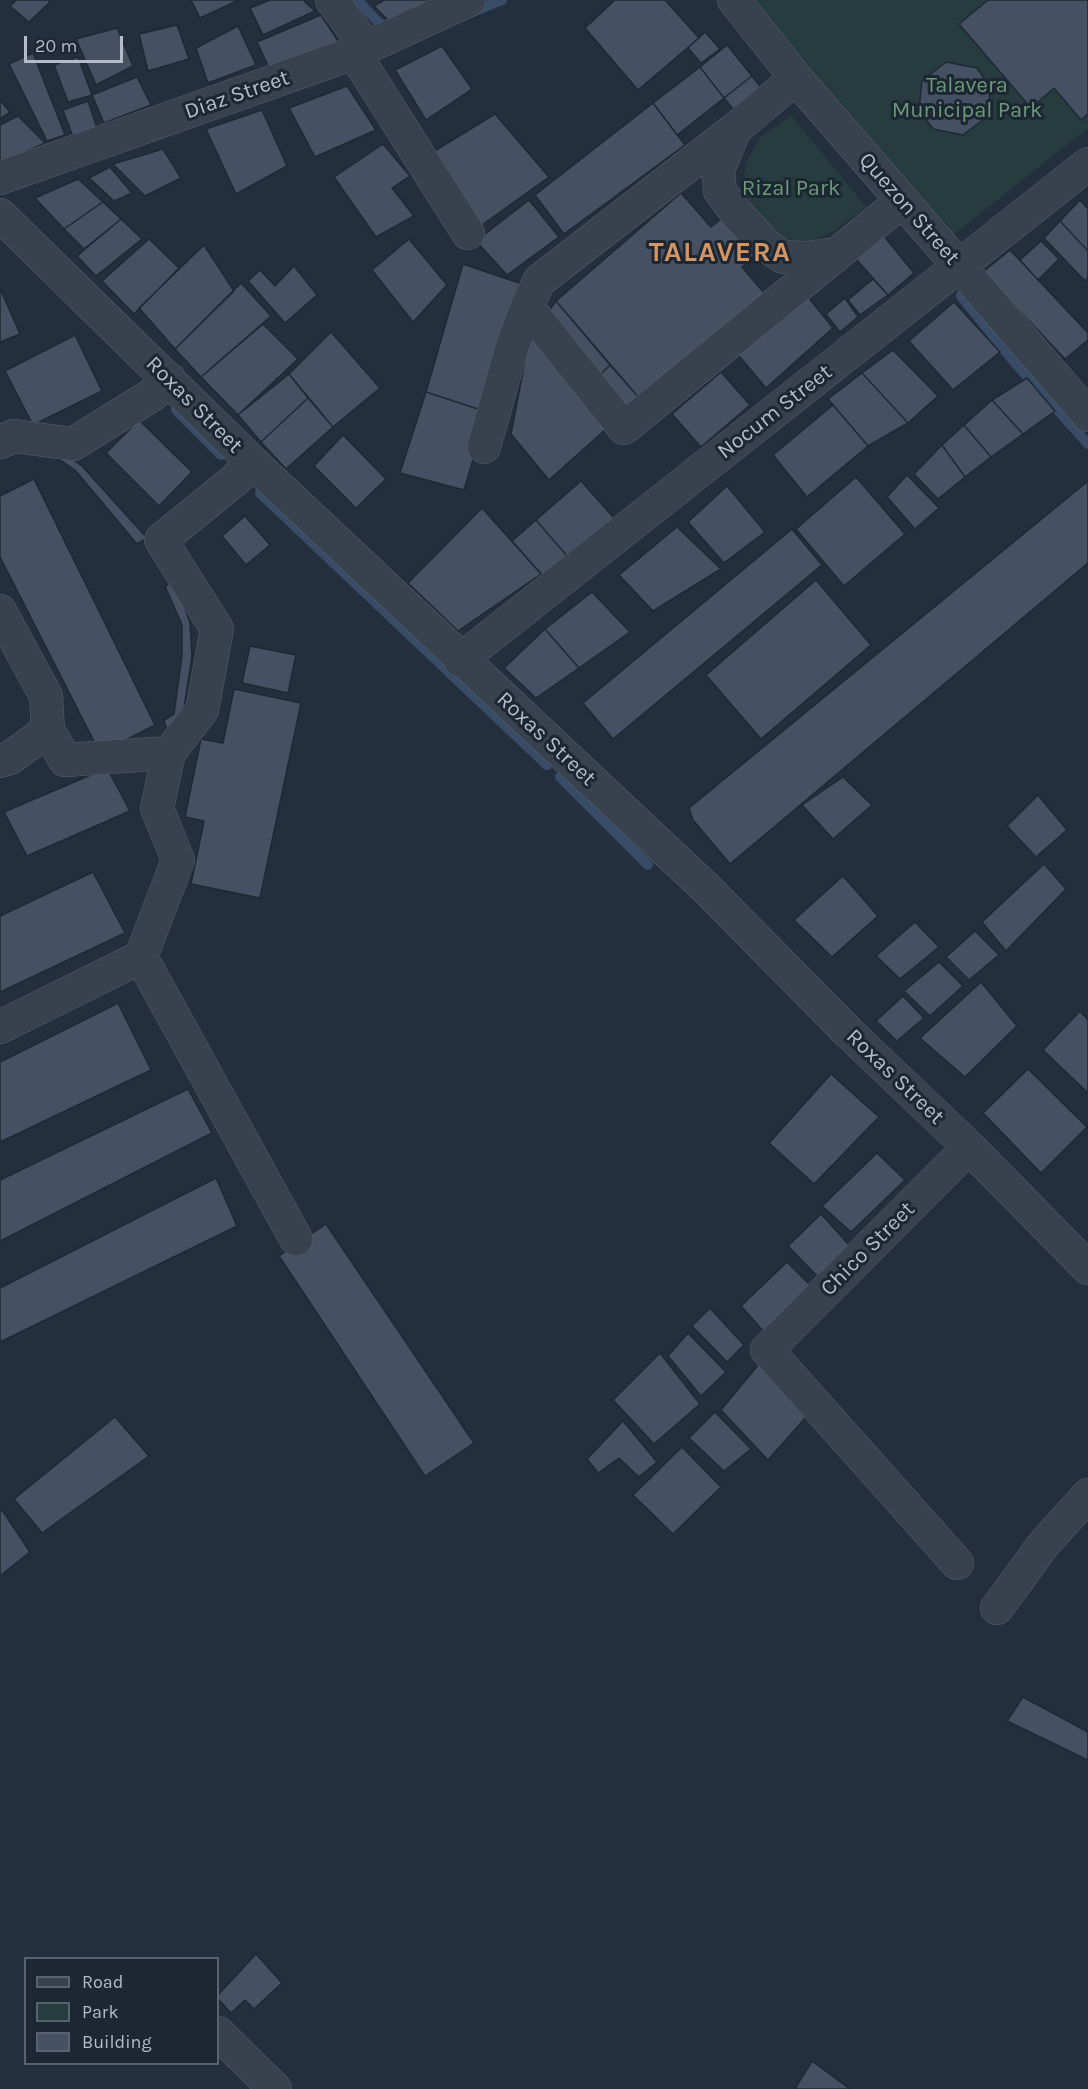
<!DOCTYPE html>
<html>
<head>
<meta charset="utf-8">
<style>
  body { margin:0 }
  #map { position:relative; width:1088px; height:2089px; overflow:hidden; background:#242f3e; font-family:Karla,sans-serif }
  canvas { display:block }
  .legend { position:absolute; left:24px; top:1957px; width:195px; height:108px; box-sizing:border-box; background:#1d2633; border:2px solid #59626f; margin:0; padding:8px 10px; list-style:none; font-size:18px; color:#b4bcc9 }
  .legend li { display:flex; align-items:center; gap:12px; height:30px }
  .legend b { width:30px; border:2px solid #59626f }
  .scale { position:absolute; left:24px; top:36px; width:99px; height:27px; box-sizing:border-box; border:3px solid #b4bcc9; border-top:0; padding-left:8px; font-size:18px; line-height:21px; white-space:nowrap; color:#b4bcc9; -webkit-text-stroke:4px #1d2633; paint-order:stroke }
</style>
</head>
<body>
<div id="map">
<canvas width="1088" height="2089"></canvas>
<ul class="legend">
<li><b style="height:8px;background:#38414e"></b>Road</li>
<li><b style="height:16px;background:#263c3f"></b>Park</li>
<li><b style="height:16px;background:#455162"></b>Building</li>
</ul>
<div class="scale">20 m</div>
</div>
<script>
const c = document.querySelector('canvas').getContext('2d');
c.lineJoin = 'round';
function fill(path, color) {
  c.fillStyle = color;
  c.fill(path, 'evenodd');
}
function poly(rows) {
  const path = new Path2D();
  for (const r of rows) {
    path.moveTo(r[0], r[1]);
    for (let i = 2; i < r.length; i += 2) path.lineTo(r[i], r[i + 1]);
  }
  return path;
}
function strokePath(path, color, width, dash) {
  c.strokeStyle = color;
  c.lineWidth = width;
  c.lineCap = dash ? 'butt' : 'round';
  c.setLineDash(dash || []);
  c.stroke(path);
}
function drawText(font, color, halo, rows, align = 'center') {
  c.font = font + ' Karla,sans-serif';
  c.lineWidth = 6;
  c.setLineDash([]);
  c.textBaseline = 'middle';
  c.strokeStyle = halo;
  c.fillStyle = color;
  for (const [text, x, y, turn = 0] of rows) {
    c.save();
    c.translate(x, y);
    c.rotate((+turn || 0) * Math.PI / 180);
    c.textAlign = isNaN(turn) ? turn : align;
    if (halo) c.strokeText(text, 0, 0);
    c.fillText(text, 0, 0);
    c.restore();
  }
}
fill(poly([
  [753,0,1088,0,1088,128,953,235],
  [791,115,866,207,832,232,804,244,762,230,748,209,742,186,746,163,759,139]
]), '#263c3f');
strokePath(poly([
  [357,0,387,31],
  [472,12,502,0],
  [961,296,1016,364,1088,444],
  [176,410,221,455],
  [260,493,547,765],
  [560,777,648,865]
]), '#394c67', 10);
const building = poly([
  [17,0,48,0,50,2,29,22,10,6,17,0],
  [191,0,239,0,200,18,191,0],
  [270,0,303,0,315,11,263,35,250,8,270,0],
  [384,0,429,0,432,5,392,24,374,6,384,0],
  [615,0,665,0,699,38,638,90,585,28,615,0],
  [988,0,1088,0,1088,114,1081,120,1054,88,1031,108,959,24,988,0],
  [321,15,340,44,269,68,257,42,321,15],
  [177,25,189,59,148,71,139,34,177,25],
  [238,26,256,65,208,83,196,48,238,26],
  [117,28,133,66,96,85,76,39,117,28],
  [705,32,720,49,701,63,688,48,705,32],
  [727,45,752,76,724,98,700,67,727,45],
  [442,46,472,89,426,120,395,70,442,46],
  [33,53,65,135,47,141,9,64,33,53],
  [78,57,92,95,68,102,54,65,78,57],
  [946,62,977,68,990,87,988,116,963,135,933,129,919,110,922,81,946,62],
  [700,67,724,98,677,135,653,103,700,67],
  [752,76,762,89,733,109,724,98,752,76],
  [137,77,151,105,104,123,92,95,137,77],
  [347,86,376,130,315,157,289,108,347,86],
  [0,100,10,112,0,119,0,100],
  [88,101,97,128,73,137,63,110,88,101],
  [653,103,685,145,564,234,535,195,653,103],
  [262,110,287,166,236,194,206,129,262,110],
  [495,114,549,177,475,230,428,155,495,114],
  [18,116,45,143,0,163,0,125,18,116],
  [383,144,410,176,392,188,414,216,376,237,334,177,383,144],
  [163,149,181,178,145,196,113,164,163,149],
  [110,167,132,193,114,201,89,178,110,167],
  [78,179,103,202,64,229,35,198,78,179],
  [681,193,711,227,728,213,761,250,742,267,764,293,640,399,556,301,681,193],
  [529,200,559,237,507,275,476,241,529,200],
  [1080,200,1088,209,1088,251,1060,221,1080,200],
  [103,202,121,219,84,249,64,229,103,202],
  [121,219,142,239,96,276,77,256,121,219],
  [1060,221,1088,251,1088,278,1085,281,1044,238,1060,221],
  [883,235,914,273,888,295,856,259,883,235],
  [149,239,179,268,134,314,102,281,149,239],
  [409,239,447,285,413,322,372,270,409,239],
  [1041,241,1059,259,1038,280,1020,260,1041,241],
  [204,245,234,291,175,349,139,308,204,245],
  [1010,250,1088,333,1088,340,1065,359,983,272,1010,250],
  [463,264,522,284,487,412,426,392,463,264],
  [294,266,317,295,285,323,248,281,260,270,275,286,294,266],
  [873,279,888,295,860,315,848,300,873,279],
  [241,283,271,316,201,377,175,349,241,283],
  [0,288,20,334,0,342,0,288],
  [804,292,833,328,766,388,735,351,804,292],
  [845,298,858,317,840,332,826,314,845,298],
  [556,301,610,365,599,376,606,429,549,480,511,434,529,340,556,301],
  [954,302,1000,352,953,390,909,341,954,302],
  [263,324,298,359,238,415,201,377,263,324],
  [331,332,380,388,333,427,289,374,331,332],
  [75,335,102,391,33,425,5,371,75,335],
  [893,350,938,396,908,423,862,373,893,350],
  [610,365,640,399,597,420,599,376,610,365],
  [721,372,750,405,701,447,672,414,721,372],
  [862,373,908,423,868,446,828,399,862,373],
  [289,374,308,398,261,442,238,415,289,374],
  [1027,378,1055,411,1023,434,992,400,1027,378],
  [426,392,487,412,464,490,400,473,426,392],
  [308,398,333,427,286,469,261,442,308,398],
  [992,400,1023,434,991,457,964,425,992,400],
  [833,405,868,446,807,497,773,455,833,405],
  [139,420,192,472,159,506,106,453,139,420],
  [964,425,991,457,965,477,942,445,964,425],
  [343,435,386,479,356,508,314,466,343,435],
  [942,445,965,477,938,499,914,474,942,445],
  [56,448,82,466,147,538,137,544,75,470,53,455,56,448],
  [907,475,939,508,915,529,887,497,907,475],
  [856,477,905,534,844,586,796,529,856,477],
  [34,479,155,725,100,753,0,557,0,496,34,479],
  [581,481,614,518,568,557,536,520,581,481],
  [1088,481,1088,563,730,864,693,820,689,808,1088,481],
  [727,486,765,532,724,563,688,522,727,486],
  [482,508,541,574,458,631,408,583,482,508],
  [245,516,270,545,246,565,222,536,245,516],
  [536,520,568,557,544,577,512,541,536,520],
  [677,527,721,569,653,611,619,575,677,527],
  [792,529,822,565,613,739,583,703,792,529],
  [816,580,871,645,761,739,706,675,816,580],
  [174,581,190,622,192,656,182,721,166,728,164,720,174,714,182,656,182,625,165,586,174,581],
  [592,592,630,632,579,668,545,629,592,592],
  [545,629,579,668,536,698,504,668,545,629],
  [250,646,296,655,288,693,242,683,250,646],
  [234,689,301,703,260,898,191,884,204,821,185,817,201,739,223,743,234,689],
  [107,768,130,811,27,856,4,812,107,768],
  [843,777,872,805,833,839,802,805,843,777],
  [1038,795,1067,830,1036,857,1007,826,1038,795],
  [1044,864,1066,889,1006,951,982,922,1044,864],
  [93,872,125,933,0,992,0,916,93,872],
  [843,876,878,916,832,957,794,920,843,876],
  [915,922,939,947,900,979,876,956,915,922],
  [975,931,999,955,969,980,946,957,975,931],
  [939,962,963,986,930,1016,904,991,939,962],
  [981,982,1017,1026,965,1077,920,1038,981,982],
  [903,996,924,1018,897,1041,876,1021,903,996],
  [118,1003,151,1070,0,1142,0,1062,118,1003],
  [1080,1011,1088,1020,1088,1093,1043,1050,1080,1011],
  [1028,1069,1087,1127,1041,1173,983,1113,1028,1069],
  [831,1074,879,1117,814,1184,769,1143,831,1074],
  [188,1089,212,1133,0,1241,0,1180,188,1089],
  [877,1153,905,1180,851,1232,822,1206,877,1153],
  [216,1178,237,1226,0,1342,0,1288,216,1178],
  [821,1214,850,1246,818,1277,788,1246,821,1214],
  [326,1224,474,1443,425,1476,279,1256,326,1224],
  [787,1262,813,1288,766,1334,741,1306,787,1262],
  [710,1308,744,1345,727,1362,692,1326,710,1308],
  [688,1333,726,1372,701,1396,668,1356,688,1333],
  [660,1353,700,1404,654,1444,613,1400,660,1353],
  [759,1364,807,1416,768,1460,721,1410,759,1364],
  [715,1412,751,1449,724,1471,689,1438,715,1412],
  [115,1417,149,1456,42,1533,14,1499,115,1417],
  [623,1421,657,1462,639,1477,619,1458,598,1473,587,1459,623,1421],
  [682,1447,721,1487,673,1534,633,1495,682,1447],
  [2,1510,30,1552,0,1576,0,1512,2,1510],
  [1023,1697,1088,1732,1088,1760,1007,1721,1023,1697],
  [256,1954,282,1983,254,2009,245,2000,231,2013,218,1999,218,1995,256,1954],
  [812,2061,850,2089,795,2089,812,2061]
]);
fill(building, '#455162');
strokePath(building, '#1f2835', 1.5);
const minor = poly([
  [332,0,367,48],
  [734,0,796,78,1088,415],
  [354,53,468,233],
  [796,78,735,129,539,281,527,307,624,428,902,201],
  [734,131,718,170,720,191,737,214,767,246,783,257,807,258,835,254],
  [0,178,354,53,469,0],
  [0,215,252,462,707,889,849,1033,969,1147,1088,1268],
  [0,442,14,436,73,444,152,395,169,379],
  [484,447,513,344,527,307],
  [252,462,236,479,161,540,217,629,202,710,169,753,157,808,178,860,141,957,296,1239],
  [0,611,46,696,48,730],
  [460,660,1088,164],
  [0,761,10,758,48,730,65,760,169,753],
  [0,1027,141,957],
  [957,1563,767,1350,969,1147],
  [997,1608,1043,1545,1088,1495],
  [218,2033,275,2089]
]);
strokePath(minor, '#565f6c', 34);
strokePath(minor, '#38414e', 33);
drawText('22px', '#6b9a76', '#1d2633', [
  ["Talavera",967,86],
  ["Municipal Park",967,111],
  ["Rizal Park",791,189]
]);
drawText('22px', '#b4bcc9', '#1d2633', [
  ["Diaz Street",237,95,-19],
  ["Quezon Street",909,209,49],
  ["Roxas Street",194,405,45],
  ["Nocum Street",775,412,-38],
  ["Roxas Street",546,739,43],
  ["Roxas Street",895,1077,44],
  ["Chico Street",868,1249,-45]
]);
c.letterSpacing = '1.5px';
drawText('bold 28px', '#d59563', '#1d2633', [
  ["TALAVERA",720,253]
]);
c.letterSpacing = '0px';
</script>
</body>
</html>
